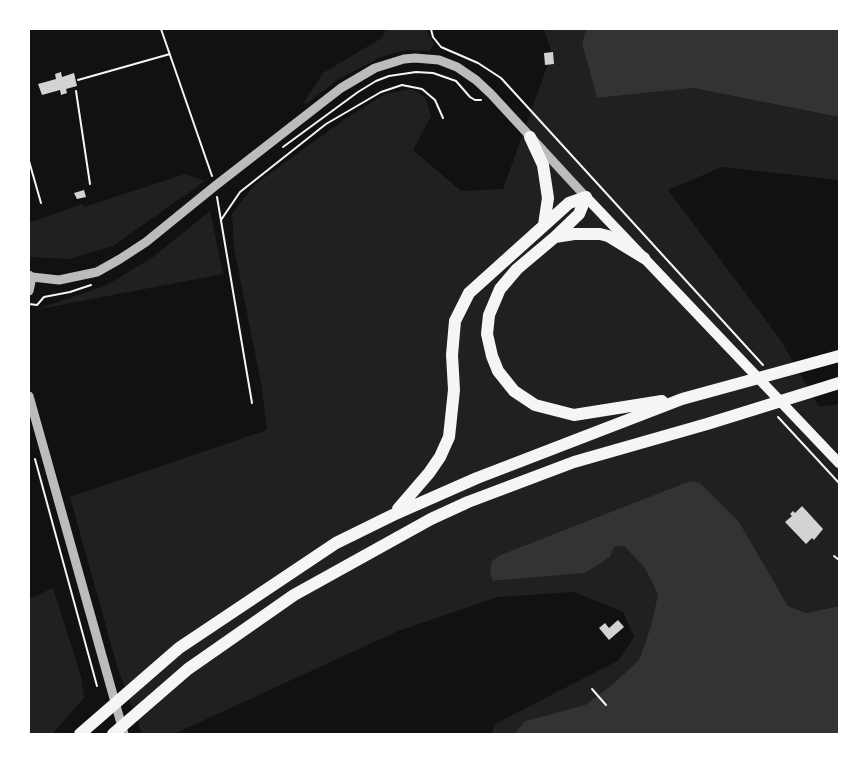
<!DOCTYPE html>
<html>
<head>
<meta charset="utf-8">
<style>
  body { margin:0 }
  #map { position:relative; width:868px; height:763px; overflow:hidden; background:#111; font-family:"Playfair Display",serif }
  canvas { display:block }
  .frame { position:absolute; inset:0; border:30px solid #fff; pointer-events:none }
</style>
</head>
<body>
<div id="map">
<canvas width="868" height="763"></canvas>
<div class="frame"></div>
</div>
<script>
const c = document.querySelector('canvas').getContext('2d');
c.lineJoin = 'round';
function fill(path, color) {
  c.fillStyle = color;
  c.fill(path, 'evenodd');
}
function poly(rows) {
  const path = new Path2D();
  for (const r of rows) {
    path.moveTo(r[0], r[1]);
    for (let i = 2; i < r.length; i += 2) path.lineTo(r[i], r[i + 1]);
  }
  return path;
}
function strokePath(path, color, width, dash) {
  c.strokeStyle = color;
  c.lineWidth = width;
  c.lineCap = dash ? 'butt' : 'round';
  c.setLineDash(dash || []);
  c.stroke(path);
}
fill(poly([
  [386,29,426,29,434,44,430,51,406,50,381,57,339,79,306,104,304,102,323,73,382,38],
  [544,29,586,29,582,43,597,98,693,88,839,117,839,180,722,167,668,190,780,339,819,407,839,404,839,606,806,613,788,606,772,579,690,481,500,555,492,561,493,581,585,573,610,557,614,547,624,546,644,567,658,594,651,626,639,660,613,684,585,705,525,721,514,734,491,734,495,724,619,660,634,637,623,612,574,592,498,597,398,631,174,734,142,734,117,666,70,497,267,430,261,382,234,248,232,214,254,185,345,119,385,94,412,89,425,97,431,116,413,150,461,191,503,189,552,53],
  [185,174,205,181,113,246,69,259,29,257,29,223,82,204,84,207],
  [210,211,223,274,34,310,105,286,152,258],
  [53,588,81,676,84,698,52,734,29,734,29,599]
]), '#202020');
fill(poly([
  [586,29,839,29,839,117,693,88,597,98,582,43],
  [690,481,700,483,739,522,788,606,806,613,839,606,839,734,514,734,525,721,585,705,613,684,639,660,651,626,658,594,644,567,624,546,614,547,610,557,585,573,493,581,490,572,492,561,500,555]
]), '#333');
fill(poly([
  [553,52,554,64,545,65,544,53],
  [61,72,62,77,74,73,77,86,66,89,67,93,61,95,60,90,42,95,38,84,56,79,55,74],
  [84,190,86,197,77,199,74,193],
  [802,506,823,529,814,540,812,538,806,544,785,522,792,516,790,514,793,511,795,513],
  [618,620,624,627,609,640,599,628,605,623,609,628]
]), '#d3d3d3');
strokePath(poly([
  [161,29,212,176],
  [431,29,433,37,441,47,478,63,501,78,763,365],
  [78,80,170,54],
  [76,91,90,184],
  [283,147,358,92,376,81,389,76,416,72,433,73,456,81,470,97,475,100,481,100],
  [29,161,41,203],
  [217,197,252,403],
  [221,220,240,192,326,124,381,92,402,85,422,89,435,100,443,118],
  [29,304,37,305,44,297,70,292,91,285],
  [778,417,839,483],
  [35,459,97,686],
  [834,556,839,560],
  [592,689,606,705]
]), '#f5f5f5', 2);
strokePath(poly([
  [29,275,32,277,59,280,97,272,120,259,146,242,215,186,341,88,375,68,404,59,415,58,439,60,457,67,476,80,491,94,586,197],
  [29,291,32,277],
  [29,396,124,734]
]), '#bcbcbc', 9);
strokePath(poly([
  [586,197,839,463]
]), '#f5f5f5', 10);
strokePath(poly([
  [530,137,543,165,548,198,544,225],
  [586,197,579,214,555,237,517,269,500,289,489,315,487,334,492,356,498,371,514,391,535,405,574,415,662,401],
  [555,237,574,234,600,234,608,236,644,258],
  [398,509,429,473,440,457,449,437,454,390,452,355,455,321,469,293,569,203,586,197],
  [80,734,179,648,336,543,393,515,477,478,682,399,839,356],
  [113,734,188,669,294,595,431,519,468,502,574,462,707,424,839,383]
]), '#f5f5f5', 12);
</script>
</body>
</html>
